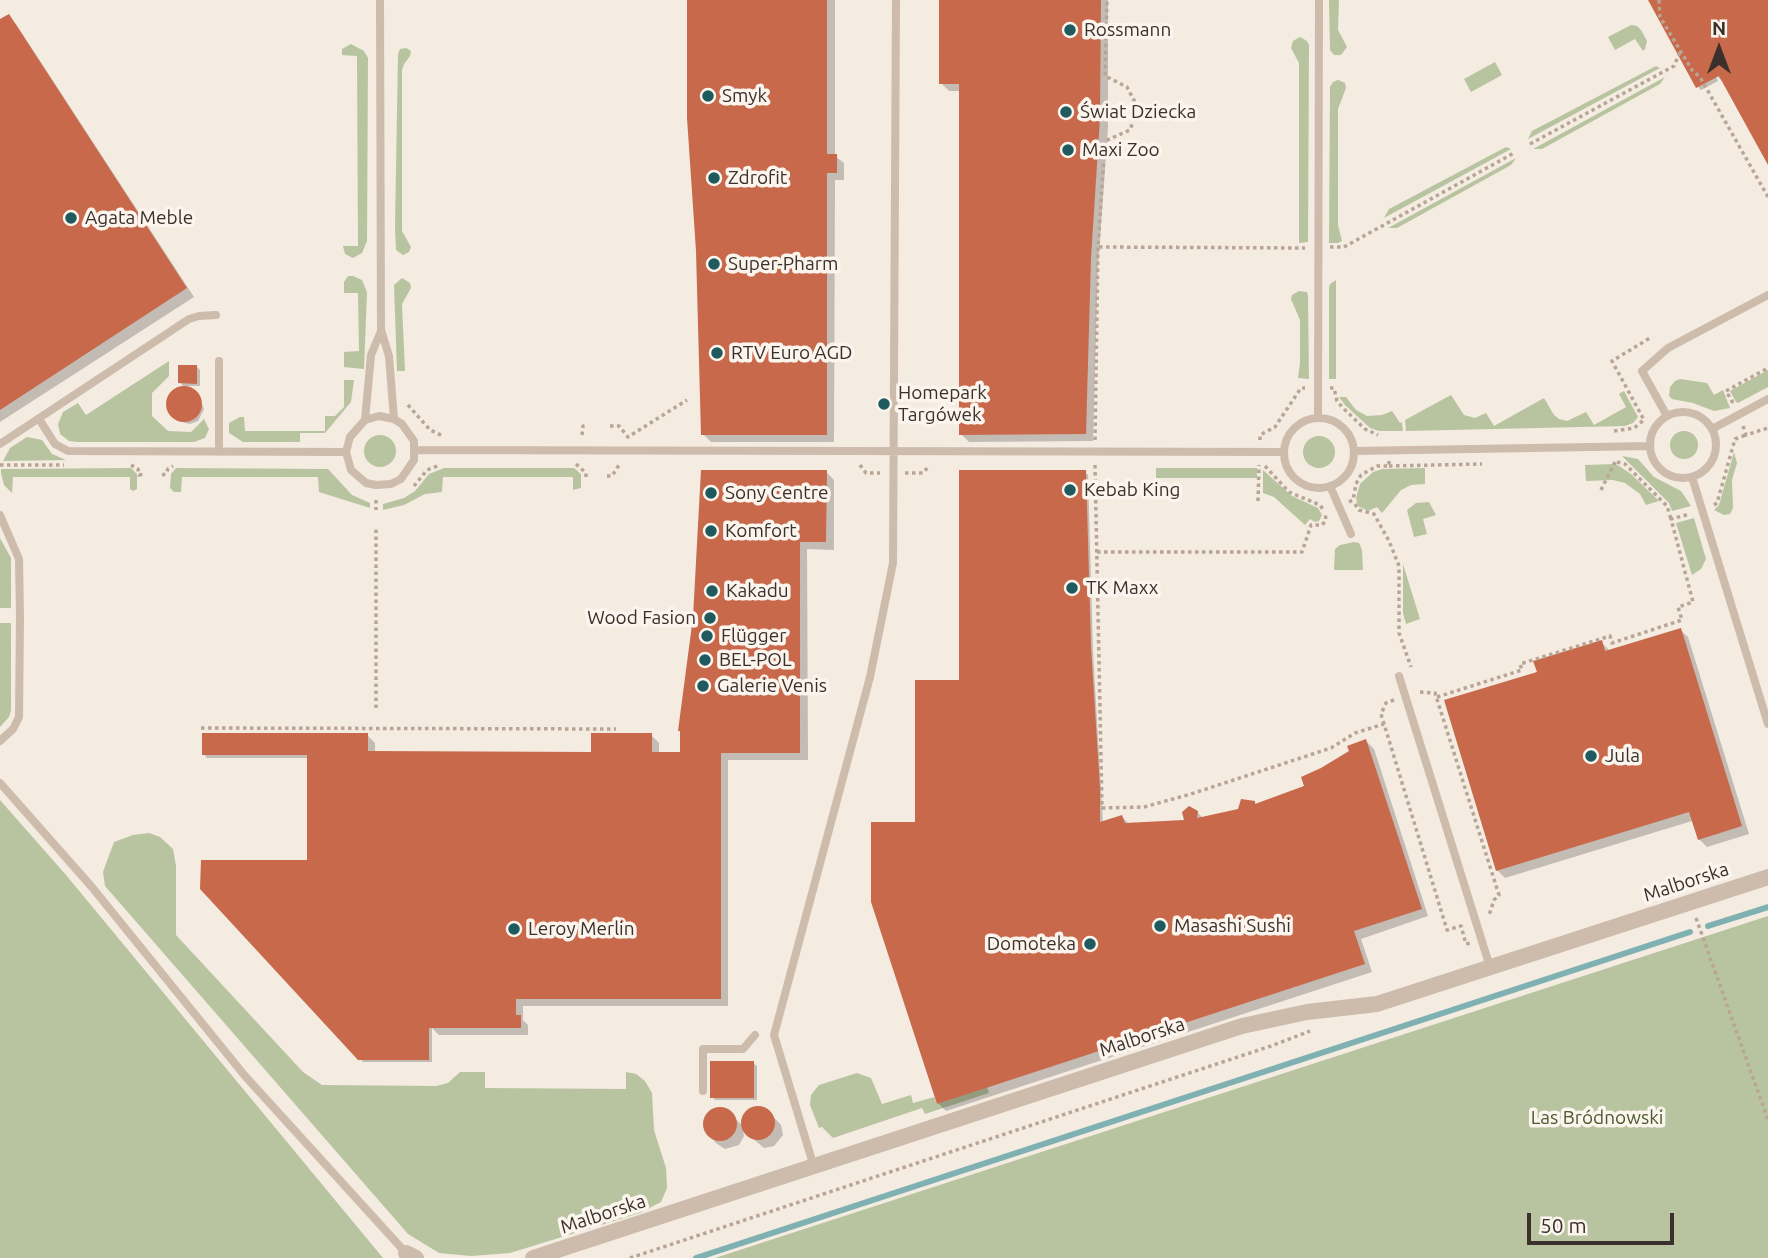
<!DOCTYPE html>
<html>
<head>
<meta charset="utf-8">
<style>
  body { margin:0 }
  #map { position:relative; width:1768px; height:1258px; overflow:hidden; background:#f4ebe1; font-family:Ubuntu,sans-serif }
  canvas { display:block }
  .north { position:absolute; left:1684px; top:14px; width:70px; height:70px; -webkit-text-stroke:5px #fbf5ee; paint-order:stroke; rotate:0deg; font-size:19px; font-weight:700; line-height:28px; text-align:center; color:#3b302b }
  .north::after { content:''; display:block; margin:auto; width:24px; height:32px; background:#3b302b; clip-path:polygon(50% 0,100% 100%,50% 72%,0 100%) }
  .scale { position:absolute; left:1527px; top:1213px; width:147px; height:32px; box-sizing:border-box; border:4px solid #3b302b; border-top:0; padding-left:9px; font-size:21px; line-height:24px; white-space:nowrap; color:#3b302b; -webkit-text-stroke:5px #fbf5ee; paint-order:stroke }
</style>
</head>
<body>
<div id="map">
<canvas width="1768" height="1258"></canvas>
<div class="north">N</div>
<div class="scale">50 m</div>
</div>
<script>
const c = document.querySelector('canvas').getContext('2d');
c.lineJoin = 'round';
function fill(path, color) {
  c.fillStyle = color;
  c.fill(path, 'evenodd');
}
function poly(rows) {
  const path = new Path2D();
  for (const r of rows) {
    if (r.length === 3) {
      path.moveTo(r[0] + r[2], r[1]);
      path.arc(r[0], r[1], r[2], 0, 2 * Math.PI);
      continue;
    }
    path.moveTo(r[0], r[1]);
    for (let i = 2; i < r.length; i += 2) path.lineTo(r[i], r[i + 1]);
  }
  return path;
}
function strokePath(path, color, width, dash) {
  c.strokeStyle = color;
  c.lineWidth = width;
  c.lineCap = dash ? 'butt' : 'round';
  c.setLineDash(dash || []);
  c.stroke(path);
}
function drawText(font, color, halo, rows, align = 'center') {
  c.font = font + ' Ubuntu,sans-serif';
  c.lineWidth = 7;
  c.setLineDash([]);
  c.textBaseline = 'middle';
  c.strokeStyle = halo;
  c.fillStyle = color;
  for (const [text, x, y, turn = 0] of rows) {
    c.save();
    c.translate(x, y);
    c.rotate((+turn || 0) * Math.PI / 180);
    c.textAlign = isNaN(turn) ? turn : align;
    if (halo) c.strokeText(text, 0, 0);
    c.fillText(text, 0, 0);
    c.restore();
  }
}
fill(poly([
  [1329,0,1339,0,1338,30,1347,47,1341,55,1334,55,1330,50],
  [1631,25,1637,26,1641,30,1647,41,1645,49,1643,51,1635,39,1615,50,1608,37],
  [1300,37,1307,41,1309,45,1308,242,1299,243,1299,63,1291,48,1293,41],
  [351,44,364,51,368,58,367,241,362,253,353,258,345,254,343,246,358,246,357,56,342,55,342,49],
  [406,48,411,51,410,56,404,64,402,70,402,231,411,247,409,252,403,255,396,250,395,227,398,54,400,49],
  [1495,62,1502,75,1471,92,1464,79],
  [1656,66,1660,68,1528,139,1532,131],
  [1665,77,1660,84,1542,149,1533,149],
  [1338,80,1345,83,1346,88,1338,109,1338,225,1342,241,1338,243,1329,243,1330,87,1333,82],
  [1506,147,1511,149,1384,218,1389,209],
  [1516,158,1511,165,1397,228,1388,228],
  [348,276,353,276,362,280,367,292,364,369,344,367,344,352,359,351,358,293,344,293,344,282],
  [402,278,410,283,411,288,402,304,405,371,397,371,394,285],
  [1336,280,1336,379,1329,379,1329,288,1330,284],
  [1299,291,1307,292,1308,296,1309,379,1298,378,1300,363,1300,320,1291,299,1292,295],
  [169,361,169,376,152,393,152,416,168,431,191,432,204,419,209,429,205,438,194,442,77,442,69,441,60,434,58,424,63,412,78,403,86,415],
  [1768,370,1768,387,1738,403,1736,402,1730,391],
  [1680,379,1707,383,1714,395,1723,390,1730,408,1714,411,1693,403,1672,399,1669,396,1670,387,1675,381],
  [344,380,354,380,351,402,325,433,300,433,300,442,243,442,229,433,229,423,240,417,244,417,245,431,325,431,325,416,335,416,344,407],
  [1624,391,1638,417,1633,423,1625,426,1406,431,1405,420,1451,395,1464,415,1475,418,1486,413,1494,426,1544,398,1554,415,1559,419,1567,421,1586,412,1594,425,1626,407,1619,394],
  [1339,397,1346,397,1356,410,1367,416,1382,415,1392,411,1400,423,1402,422,1403,431,1379,431,1370,428,1345,405],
  [1684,445,14],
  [380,451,16],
  [1319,452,16],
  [27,437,42,440,52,454,66,460,3,461,10,448],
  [1734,452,1737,463,1732,480,1733,508,1730,514,1724,515,1714,510,1719,505],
  [1622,456,1638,459,1654,477,1681,491,1691,506,1672,511,1669,503],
  [1616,464,1631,474,1659,501,1646,505,1640,494,1625,483,1613,480,1586,481,1585,465],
  [131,468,137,474,137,489,133,491,130,489,130,477,13,477,12,493,4,485,1,473,1,469],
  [176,468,328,469,352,495,370,503,370,508,319,492,318,477,182,477,181,492,174,492,170,488,171,474],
  [444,468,574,468,581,474,581,488,573,490,573,477,443,477,442,492,425,494,404,505,383,510,383,504,404,498,415,491,429,474],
  [1156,468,1257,468,1257,478,1156,478],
  [1425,468,1425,484,1411,485,1401,490,1382,513,1377,507,1368,511,1358,506,1356,498,1360,484,1373,472,1382,469],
  [1263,470,1292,496,1318,508,1322,515,1319,521,1315,522,1310,519,1305,525,1274,497,1263,493],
  [1429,502,1436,515,1423,519,1427,534,1414,537,1407,510,1416,503],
  [1694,518,1706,559,1701,569,1692,575,1676,523],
  [0,538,11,558,11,608,0,608],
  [1354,542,1359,543,1362,550,1363,570,1334,570,1335,549,1340,545],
  [1403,564,1420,619,1406,624,1403,613],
  [0,623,11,623,11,710,9,717,0,727],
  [0,800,66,875,383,1258,0,1258],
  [149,833,160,837,173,849,176,866,176,935,303,1072,322,1085,436,1086,448,1083,460,1072,485,1072,485,1088,626,1089,626,1072,636,1074,645,1081,652,1093,654,1130,666,1168,667,1188,661,1202,640,1213,510,1253,471,1256,439,1253,408,1234,105,886,103,872,114,842,133,835],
  [1768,916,1768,1258,715,1258],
  [857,1073,871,1078,882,1104,911,1095,913,1103,934,1097,937,1104,987,1087,989,1093,925,1114,922,1108,833,1138,822,1127,819,1128,810,1105,811,1095,819,1085]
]), '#b8c4a0');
fill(poly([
  [688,0,835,0,835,156,844,163,844,180,835,180,834,442,711,442,703,434],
  [941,0,1108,0,1108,127,1098,267,1093,441,969,442,961,434,961,91,949,91,941,83],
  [1651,0,1768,0,1768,162,1725,84,1715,74,1718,81,1701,90,1698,87],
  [8,16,16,24,194,297,0,422,0,22],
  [197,367,200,370,200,386,183,386,180,382],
  [184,388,199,397,204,409,198,421,190,424,178,421,168,405,172,393],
  [826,472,834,480,834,550,807,549,808,760,728,760,728,1006,523,1006,523,1020,528,1025,528,1035,439,1035,432,1028,432,1062,363,1062,202,888,309,862,309,758,207,758,204,754,367,735,375,743,375,753,593,754,651,735,659,743,659,754,681,754,680,730],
  [1085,472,1088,475,1093,651,1103,824,1122,817,1130,825,1187,821,1197,812,1203,818,1240,811,1255,803,1257,805,1306,787,1366,741,1374,749,1428,916,1361,939,1372,972,946,1111,938,1103,917,824,961,682],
  [1680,630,1688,637,1749,834,1707,847,1699,839,1692,821,1505,878,1497,870,1539,673,1601,642,1610,651],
  [753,1063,757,1066,757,1100,715,1100,712,1097],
  [759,1108,769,1112,781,1125,783,1135,774,1146,764,1148,743,1130,744,1136,739,1145,725,1149,716,1143,705,1130,705,1120,711,1112,726,1110,744,1127,743,1119,749,1110]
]), '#0003');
strokePath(poly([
  [1708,926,1768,907],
  [696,1258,1690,932]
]), '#7fb0b2', 6);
fill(poly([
  [687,0,827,0,827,154,837,154,837,173,827,173,827,435,701,435,696,251,687,118],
  [939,0,1101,0,1100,118,1091,258,1086,434,959,435,959,84,939,84],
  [1648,0,1768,0,1768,165,1719,76,1696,88],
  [9,14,187,288,0,410,0,19],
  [178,365,197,365,197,384,178,383],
  [184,404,18],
  [701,470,827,470,826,542,800,542,800,753,721,753,721,999,516,999,516,1015,521,1015,521,1028,429,1028,429,1060,358,1060,200,889,201,860,307,860,307,755,202,755,202,733,368,733,368,751,591,752,591,733,652,733,652,752,680,752,680,731,678,731,693,617],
  [959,470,1086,470,1091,647,1100,787,1100,822,1122,815,1125,823,1184,820,1182,812,1189,806,1198,811,1197,818,1238,809,1241,799,1255,801,1255,804,1304,786,1301,777,1321,768,1349,751,1347,746,1366,739,1422,909,1354,931,1365,964,937,1104,871,902,871,822,915,822,915,680,959,680],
  [1681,628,1742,826,1698,840,1689,812,1496,871,1444,700,1537,672,1533,661,1602,640,1605,651],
  [710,1061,754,1061,754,1098,710,1098],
  [758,1123,17],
  [720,1124,17]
]), '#c8694b');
strokePath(poly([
  [1659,0,1660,17,1692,70,1700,77,1768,197],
  [1530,144,1674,66,1680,52],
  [1099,247,1305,248],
  [1330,247,1344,247,1514,153],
  [1330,388,1334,388,1337,401,1343,408,1365,429,1378,435],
  [1733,403,1726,391,1768,368],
  [408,405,430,430,443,436],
  [610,426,619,426,628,437,687,400],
  [1743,426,1746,435,1768,428],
  [1614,431,1634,428,1644,420,1612,361,1650,338],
  [582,435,583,426,588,426],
  [1095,440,1098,247,1105,141,1130,130,1138,108,1127,87,1105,76,1107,0],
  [1260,440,1260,435,1275,427,1301,388,1305,388],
  [1617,462,1625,464,1667,506,1671,519],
  [576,464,586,473,586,477],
  [0,465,64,465],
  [131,465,138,469,139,475,144,474],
  [860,465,866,473,880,473],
  [1095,465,1102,808,1144,807,1191,794,1331,748,1355,733,1384,724],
  [1265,466,1289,492,1320,505,1324,511],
  [1389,466,1482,464],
  [905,473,923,473,929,466],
  [162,475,166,474,168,469,173,466],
  [607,476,612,476,619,465,621,465],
  [414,486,427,470,440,465],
  [1601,490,1615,462],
  [376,500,376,510],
  [1258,501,1259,465],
  [1349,502,1353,500,1356,484,1361,475,1377,466,1389,466,1389,461],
  [1355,504,1359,510,1374,514,1389,541,1399,566,1399,633,1411,667],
  [1714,505,1717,503,1735,439,1746,435],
  [1097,552,1302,552,1311,525,1322,525,1326,520,1325,513],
  [1420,692,1435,693,1499,895,1494,900,1489,915],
  [1437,697,1522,670,1520,664,1610,636,1612,643,1682,620,1678,607,1693,602,1671,519,1690,514],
  [1394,700,1386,703,1381,714,1447,930,1461,926,1466,944,1470,943],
  [376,708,376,527],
  [201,728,616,729],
  [1696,918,1768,1120],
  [630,1258,1271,1046,1310,1031]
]), '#b9a596', 3.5, [3.5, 3.5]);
strokePath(poly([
  [380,0,381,330,389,356,394,419],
  [219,361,219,452],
  [1683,445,33],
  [1667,416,1642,371,1668,348,1768,295],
  [1318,418,1319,0],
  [1319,453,35],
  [39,419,55,444,68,451,346,452],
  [365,420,379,416,394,419,402,424,414,441,414,460,401,479,391,484,376,485,366,483,351,470,346,452,350,437,365,420,371,355,381,331],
  [1712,429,1768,399],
  [0,444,189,319,199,316,216,315],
  [415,450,1284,452],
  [1354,451,1650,446],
  [1692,477,1768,724],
  [1330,486,1351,534],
  [0,515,19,559,20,616,19,717,13,729,0,741],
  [1399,676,1490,967],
  [0,783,91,886,245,1076,406,1253],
  [703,1091,703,1049,743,1049,755,1035],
  [814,1167,774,1035,870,677,893,563,896,0]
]), '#cdbbac', 8);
strokePath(poly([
  [406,1253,416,1258],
  [533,1258,1242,1026,1307,1012,1377,1004,1768,877]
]), '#cdbbac', 16);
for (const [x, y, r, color] of [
  [1070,30,7,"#1f5a5e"],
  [708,96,7,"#1f5a5e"],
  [1066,112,7,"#1f5a5e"],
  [1068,150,7,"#1f5a5e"],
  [714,178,7,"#1f5a5e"],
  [71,218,7,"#1f5a5e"],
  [714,264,7,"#1f5a5e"],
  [717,353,7,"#1f5a5e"],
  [884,404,7,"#1f5a5e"],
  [1070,490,7,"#1f5a5e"],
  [711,493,7,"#1f5a5e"],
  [711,531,7,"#1f5a5e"],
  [1072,588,7,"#1f5a5e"],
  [712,591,7,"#1f5a5e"],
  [710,618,7,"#1f5a5e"],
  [707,636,7,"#1f5a5e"],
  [705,660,7,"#1f5a5e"],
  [703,686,7,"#1f5a5e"],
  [1591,756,7,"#1f5a5e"],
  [1160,926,7,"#1f5a5e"],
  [514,929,7,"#1f5a5e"],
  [1090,944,7,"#1f5a5e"]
]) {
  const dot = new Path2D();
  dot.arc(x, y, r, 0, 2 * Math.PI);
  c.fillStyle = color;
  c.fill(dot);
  strokePath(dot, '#fbf5ee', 2.5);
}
drawText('19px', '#3b302b', '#fbf5ee', [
  ["Rossmann",1084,30],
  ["Smyk",722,96],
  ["Świat Dziecka",1080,112],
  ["Maxi Zoo",1082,150],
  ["Zdrofit",728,178],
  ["Agata Meble",85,218],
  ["Super-Pharm",728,264],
  ["RTV Euro AGD",731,353],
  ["Homepark",898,393],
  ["Targówek",898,415],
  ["Kebab King",1084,490],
  ["Sony Centre",725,493],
  ["Komfort",725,531],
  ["TK Maxx",1086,588],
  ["Kakadu",726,591],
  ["Wood Fasion",696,618,"right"],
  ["Flügger",721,636],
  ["BEL-POL",719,660],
  ["Galerie Venis",717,686],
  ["Jula",1605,756],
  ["Masashi Sushi",1174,926],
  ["Leroy Merlin",528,929],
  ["Domoteka",1076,944,"right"]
], 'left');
drawText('19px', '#3b302b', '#fbf5ee', [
  ["Malborska",1686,882,-18],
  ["Malborska",1142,1037,-18],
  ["Malborska",603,1214,-18]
]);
drawText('19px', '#4a5a2e', '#fbf5ee', [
  ["Las Bródnowski",1597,1118]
]);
</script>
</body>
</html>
